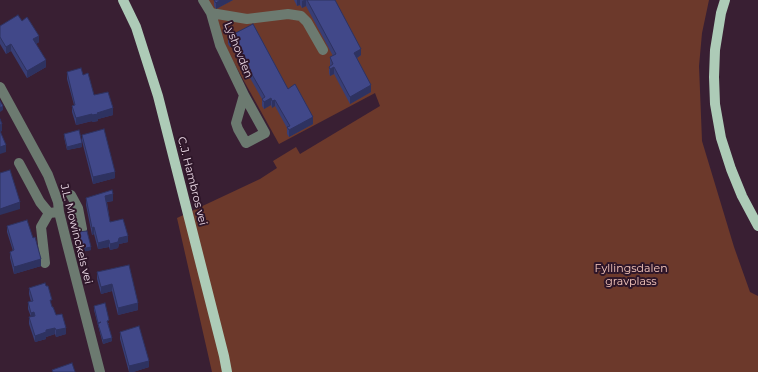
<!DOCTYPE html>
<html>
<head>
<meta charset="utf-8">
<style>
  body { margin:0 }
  canvas { display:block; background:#391f33 }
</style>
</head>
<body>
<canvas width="758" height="372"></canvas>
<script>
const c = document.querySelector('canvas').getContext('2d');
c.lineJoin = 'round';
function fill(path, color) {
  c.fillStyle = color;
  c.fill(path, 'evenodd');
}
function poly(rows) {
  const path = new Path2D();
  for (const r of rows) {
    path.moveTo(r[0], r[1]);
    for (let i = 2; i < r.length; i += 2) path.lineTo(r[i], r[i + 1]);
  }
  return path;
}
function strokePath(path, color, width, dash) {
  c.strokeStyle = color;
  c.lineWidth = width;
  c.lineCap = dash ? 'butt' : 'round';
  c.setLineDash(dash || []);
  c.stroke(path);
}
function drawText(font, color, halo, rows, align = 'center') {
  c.font = font + ' Montserrat,sans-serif';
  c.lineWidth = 4;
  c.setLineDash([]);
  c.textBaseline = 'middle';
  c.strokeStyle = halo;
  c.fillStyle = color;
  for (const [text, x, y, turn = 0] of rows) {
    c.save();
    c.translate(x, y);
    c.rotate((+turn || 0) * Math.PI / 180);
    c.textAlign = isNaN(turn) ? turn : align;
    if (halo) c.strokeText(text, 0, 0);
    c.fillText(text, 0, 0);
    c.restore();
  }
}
fill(poly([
  [199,0,709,0,702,33,699,66,702,141,734,247,750,292,758,296,758,372,212,372,177,218,260,179,277,168,273,161,296,147,300,154,380,106,375,93,279,144]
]), '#6c392b');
strokePath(poly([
  [203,0,211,13,220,45,244,95,265,133,246,143,238,129,236,123,244,95],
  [211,13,247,19,288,14,301,16,307,22,323,50],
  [0,87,48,175,58,202,59,212,66,240,100,372],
  [19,163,40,202,49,213,59,212],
  [71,195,78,208,82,229],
  [45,263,41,227,49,213]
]), '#6c7a70', 10);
strokePath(poly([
  [123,0,136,27,158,96,224,356,227,372],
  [725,0,721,13,715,50,714,77,715,104,721,138,731,169,742,196,758,226]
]), '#adcbb7', 10);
fill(poly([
  [214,0,233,0,216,9,214,6],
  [294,0,335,0,361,55,357,58,371,92,350,104,334,74,330,76,329,73,329,67,330,66,330,57,333,56,306,6,302,8,300,5,297,6],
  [22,21,39,42,36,44,46,67,27,78,11,51,6,54,0,44,0,26],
  [253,24,288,89,313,124,289,137,287,134,287,128,275,106,272,108,271,105,264,109,262,106,262,99,250,78,247,79,244,73,244,66,233,46,230,47,228,44,228,37],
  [67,72,83,75,94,95,113,115,98,119,98,121,92,122,92,121,76,125,72,112,72,106,74,105,67,79],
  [64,134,82,147,67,150,64,137],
  [82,135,115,178,93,184,82,141],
  [86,198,113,201,107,202,110,222,128,242,119,244,118,248,110,250,109,247,98,249,94,234,92,235,86,205],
  [7,226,33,238,41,266,14,274,10,258,10,252,13,251,7,232],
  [78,232,91,250,81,252,78,236],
  [129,265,138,310,118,315,112,291,101,294,97,279,97,272],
  [29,288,52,306,56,315,66,334,56,337,55,334,46,337,46,339,35,342,29,324,29,317,31,317,28,309,28,302,31,302,29,294],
  [94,306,109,324,108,324,112,341,103,344,94,310],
  [120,332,149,367,133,372,129,372,120,339]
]), '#383e76');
fill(poly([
  [220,0,233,0,216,9,216,3],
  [297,0,300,0,300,5,297,6],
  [304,0,306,0,306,6,302,8,302,1],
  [39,36,39,42,33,46,33,39],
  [233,39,233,46,230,47,230,41],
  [11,44,11,51,6,54,6,47],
  [361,49,361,55,354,60,354,53],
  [46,60,46,67,27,78,27,71],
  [334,67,334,74,330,76,330,69],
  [250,71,250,78,247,79,247,73],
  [371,85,371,92,350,104,350,97],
  [271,98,271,105,264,109,264,102],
  [275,100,275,106,272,108,272,101],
  [3,106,3,110,0,112,0,108],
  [113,108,113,115,98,119,98,121,92,122,92,115,97,113],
  [92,114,92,121,76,125,76,118],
  [313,117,313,124,289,137,289,130],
  [2,124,2,131,0,132,0,125],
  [82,143,82,147,67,150,67,147],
  [6,145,6,152,0,154,0,147],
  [115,172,115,178,93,184,93,177],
  [113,194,113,201,105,202,105,196],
  [20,202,20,209,0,215,0,209],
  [94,227,94,234,92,235,92,228],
  [128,236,128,242,119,244,118,248,110,250,110,244,119,238],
  [109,240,109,247,98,249,98,243],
  [91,247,91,250,81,252,81,249],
  [41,259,41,266,14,274,14,267],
  [112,284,112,291,101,294,101,287],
  [138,303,138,310,118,315,118,308],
  [34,312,34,319,31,319,31,313],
  [55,328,55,334,46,337,46,339,35,342,35,336,46,330],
  [66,328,66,334,56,337,56,330],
  [112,338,112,341,103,344,103,340],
  [149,361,149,367,133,372,129,372,129,366]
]), '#2e3260');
const building = poly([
  [214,0,220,0,216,3,214,0],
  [307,0,335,0,361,49,354,53,371,85,350,97,334,67,330,69,329,67,333,64,330,57,336,54,307,0],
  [18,15,22,21,27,17,39,36,33,39,46,60,27,71,11,44,6,47,0,37,0,26,18,15],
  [253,24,288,89,295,84,313,117,289,130,287,127,290,126,275,100,272,101,271,98,264,102,262,99,265,97,250,71,247,73,244,66,247,65,233,39,230,41,228,37,253,24],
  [81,68,83,75,88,73,94,95,108,92,113,108,97,113,98,114,92,115,92,114,76,118,72,106,75,105,67,72,81,68],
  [0,101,3,106,0,108,0,101],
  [0,119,2,124,0,125,0,119],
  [104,129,115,172,93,177,82,135,104,129],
  [79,130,82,143,67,147,64,134,79,130],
  [0,131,6,145,0,147,0,131],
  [10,170,20,202,0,209,0,173,10,170],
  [112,190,113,194,105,196,110,222,123,219,128,236,119,238,118,242,110,244,109,240,98,243,94,227,92,228,86,198,112,190],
  [27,220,33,238,35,237,41,259,14,267,10,252,14,250,7,226,27,220],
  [87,231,91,247,81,249,78,232,87,231],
  [129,265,138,303,118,308,112,284,101,287,97,272,129,265],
  [45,283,46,286,48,286,52,300,50,300,52,307,53,307,56,315,62,314,66,328,56,330,55,328,46,330,46,332,35,336,29,317,35,316,34,312,31,313,28,302,33,301,29,288,45,283],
  [105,303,109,320,107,321,112,338,103,340,98,324,101,322,98,323,94,306,105,303],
  [139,326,149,361,129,366,120,332,139,326],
  [72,363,75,372,53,372,52,370,72,363]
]);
fill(building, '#414889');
strokePath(building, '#2e3260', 1);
drawText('11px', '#ebd9e6', '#2e1629', [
  ["Lyshovden",238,50,68],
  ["C.J. Hambros vei",192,181,76],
  ["J.L. Mowinckels vei",76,234,76]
]);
drawText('11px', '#f9cbbf', '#2e1629', [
  ["Fyllingsdalen",631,269],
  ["gravplass",631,282]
]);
</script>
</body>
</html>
